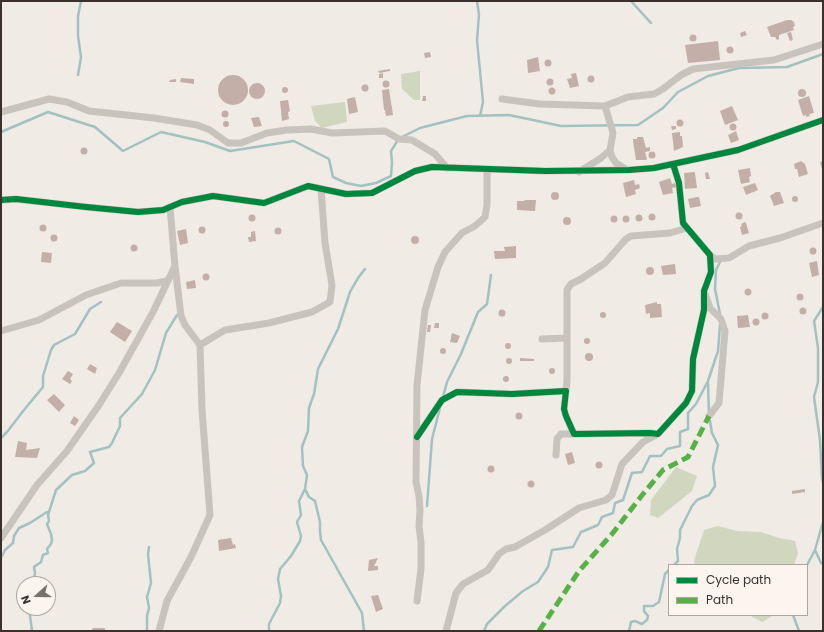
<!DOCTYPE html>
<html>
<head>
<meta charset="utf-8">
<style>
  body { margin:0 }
  #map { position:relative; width:824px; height:632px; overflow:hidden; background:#f0ebe5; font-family:Poppins,sans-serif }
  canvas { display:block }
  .frame { position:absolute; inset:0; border:2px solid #3b302b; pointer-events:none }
  .legend { position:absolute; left:668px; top:564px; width:140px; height:52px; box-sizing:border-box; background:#fbf5ee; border:1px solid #aea6a0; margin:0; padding:5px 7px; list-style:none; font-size:12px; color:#3b302b }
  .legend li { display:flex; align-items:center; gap:8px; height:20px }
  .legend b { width:20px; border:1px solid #aea6a0 }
  .north { position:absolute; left:16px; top:576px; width:40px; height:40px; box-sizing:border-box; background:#fbf5ee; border:1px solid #aea6a0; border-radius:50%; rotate:249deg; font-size:11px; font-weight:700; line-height:16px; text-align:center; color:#3b302b }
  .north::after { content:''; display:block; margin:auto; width:14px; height:18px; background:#7a716c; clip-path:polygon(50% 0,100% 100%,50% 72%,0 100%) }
</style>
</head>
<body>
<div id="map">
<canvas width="824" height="632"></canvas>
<div class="frame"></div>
<ul class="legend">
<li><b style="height:5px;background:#00873e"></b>Cycle path</li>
<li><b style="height:5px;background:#57b246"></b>Path</li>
</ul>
<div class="north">N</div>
</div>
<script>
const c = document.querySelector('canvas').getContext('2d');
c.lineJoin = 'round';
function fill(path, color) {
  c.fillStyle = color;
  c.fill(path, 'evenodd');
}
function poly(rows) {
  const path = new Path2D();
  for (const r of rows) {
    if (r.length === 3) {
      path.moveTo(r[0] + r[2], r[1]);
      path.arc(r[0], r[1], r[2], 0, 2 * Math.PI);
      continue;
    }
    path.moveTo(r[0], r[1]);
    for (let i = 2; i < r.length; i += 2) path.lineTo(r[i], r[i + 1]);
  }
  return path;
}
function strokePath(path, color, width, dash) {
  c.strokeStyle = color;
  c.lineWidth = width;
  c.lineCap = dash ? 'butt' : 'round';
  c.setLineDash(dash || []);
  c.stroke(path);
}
fill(poly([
  [420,71,420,100,414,100,402,89,401,74],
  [345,102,347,122,322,128,315,121,311,106],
  [676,467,697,476,692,491,658,518,650,515,651,500],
  [718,526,737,531,761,532,779,538,795,541,798,553,794,565,695,565,694,560,704,530],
  [749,615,774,615,762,622]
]), '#d1d6bf');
strokePath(poly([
  [477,1,479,15,477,40,483,102,480,116],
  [631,1,651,23],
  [78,75,81,57,78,36,78,16,81,1],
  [1,132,48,112,95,127,123,151,161,132,205,142,230,151,294,141,329,159,333,177,346,183,361,186,376,183,391,176,392,163,391,151,398,140],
  [402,137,420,128,467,116,509,115,561,126,638,125,663,108,678,92,708,76,739,68,787,67,823,54],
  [823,307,814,321,818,348,818,382,814,397,820,440,822,478,823,482],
  [720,314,715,289,716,270,721,260],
  [443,397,447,382,461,354,478,312,487,304,491,275],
  [1,438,7,432,24,410,43,387,43,376,51,350,54,345,75,334,90,309,101,302],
  [427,506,432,439,440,408],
  [815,550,821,563,823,564],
  [1,558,5,550,13,543,14,536,19,528,30,523,47,512],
  [674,565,678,561,677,549,680,538,680,530,692,506,697,500,709,495,715,486,713,467,718,445,712,433,709,416,708,383],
  [807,565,815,550,823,522],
  [33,584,35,573,34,567,41,562,43,555,48,553,47,549,51,544,52,540,51,534,47,524,49,521,48,515,56,490,72,475,85,471,94,463,90,452,109,447,112,443,120,426,120,418,142,394,155,370,166,333,177,315],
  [29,608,32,631],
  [793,615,799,631],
  [147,631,147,616,149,608,147,597,151,583,148,554,149,547],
  [269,631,269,624,280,603,281,596,278,579,280,569,291,556,300,541,301,536,297,522,301,515,299,501,305,489],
  [364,631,362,613,321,540,320,531,320,522,315,501,309,497,305,489,307,475,303,466,302,447,308,431,309,408,314,394,318,369,338,329,350,292,358,278,365,269],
  [484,631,487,624,505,606,523,591,538,582,548,567,552,550,573,547,581,532,598,525,602,517,613,513,615,503,623,500,632,473,642,472,650,456,661,456,667,449,680,446,680,432,688,429,688,413,696,404,708,381,718,351,720,325],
  [629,631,631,622,635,621,642,624,647,620,648,616,644,611,644,606,653,606,659,602,665,574,669,570]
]), '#a1c2c1', 2.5);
fill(poly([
  [787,20,791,20,794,22,795,26,793,27,794,30,779,35,779,39,777,40,775,37,771,37,767,27],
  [745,31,747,35,741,37,740,33],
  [791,32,793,40,790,41,787,33],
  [693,38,3.5],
  [718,41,720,60,688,63,685,45],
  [730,50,3.5],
  [430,52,431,57,425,58,424,53],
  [538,57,540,71,528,73,527,60],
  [548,63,3.5],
  [390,69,390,71,379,73,378,71],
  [383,73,383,78,379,78,379,74],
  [576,73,579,86,570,88,567,79,572,78,571,74],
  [233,90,15],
  [591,79,3.5],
  [181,78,194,79,194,84,180,82],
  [550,82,3.5],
  [176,79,176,82,169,82,170,80],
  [386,84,3.5],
  [257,91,8],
  [365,88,3.5],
  [285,90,3],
  [552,91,3.5],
  [389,89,393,115,386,116,385,110,384,110,382,90],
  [802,93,4],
  [423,96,426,96,426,101,422,101],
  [809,96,814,113,809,114,810,116,806,117,806,115,803,116,798,100],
  [355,97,358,112,349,114,347,99],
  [288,100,290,111,288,112,289,119,282,121,280,101],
  [732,106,738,120,725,125,720,111],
  [225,114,3.5],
  [259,117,262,126,254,127,251,118],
  [680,123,3.5],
  [226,124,3],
  [733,127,3.5],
  [671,126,676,126,676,129,672,130],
  [736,131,739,140,731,143,728,135],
  [680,132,680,136,682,136,683,147,674,151,672,133],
  [637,137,643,137,646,148,650,147,650,151,645,152,647,159,646,160,636,160,633,141,633,139,637,139],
  [84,151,3.5],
  [652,155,3.5],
  [801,161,805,164,808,174,799,177,797,169,795,169,794,164],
  [823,161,823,173,820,162],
  [750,168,751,176,749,177,750,182,741,184,738,170],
  [694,172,695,173,697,188,685,189,684,173],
  [708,172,710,179,706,179,705,173],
  [670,178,672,184,675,183,677,187,672,188,673,193,663,195,659,182],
  [634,180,635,185,639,184,640,188,635,190,636,194,626,197,623,183],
  [755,183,758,190,746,195,743,187],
  [776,192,780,192,784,203,774,206,770,196],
  [555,196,4],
  [795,199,3],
  [697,197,699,197,701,206,690,208,688,199],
  [525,200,536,200,535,211,517,210,517,201,524,201],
  [739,216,3.5],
  [652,217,3.5],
  [252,218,3.5],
  [639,218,3.5],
  [614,219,3.5],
  [626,219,3.5],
  [567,221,4],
  [745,222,746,223,749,233,742,235,740,227,742,226,741,224],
  [43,228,3.5],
  [202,230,3.5],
  [278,231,3.5],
  [186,229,188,243,180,245,177,231],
  [255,231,256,241,249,242,248,237,251,237,251,232],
  [54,238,3.5],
  [415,240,4],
  [134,248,3.5],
  [516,246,516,258,495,259,494,251,505,251,504,247],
  [813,251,3.5],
  [42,252,52,253,51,263,41,262],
  [817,261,819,275,812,277,809,263],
  [675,264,676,274,663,275,661,266],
  [650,271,4],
  [206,277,3.5],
  [195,280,196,288,187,289,186,282],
  [748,292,3.5],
  [800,297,3.5],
  [657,302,657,304,661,304,662,317,650,318,650,313,646,314,645,305],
  [803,311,3.5],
  [502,313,3.5],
  [603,315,3],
  [765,316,3.5],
  [748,315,750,327,738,328,737,316],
  [756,322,3.5],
  [117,322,132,331,125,342,110,332],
  [435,323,439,323,439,328,434,328],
  [428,325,431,325,430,332,427,332],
  [452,333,460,336,457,343,450,342],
  [587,341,3],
  [508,346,3],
  [443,351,3],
  [589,357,4],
  [509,361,3],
  [520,358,534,359,534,361,520,361],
  [90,364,97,368,95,374,87,369],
  [552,371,3],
  [68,371,73,374,70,379,72,381,70,384,62,379],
  [506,379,3],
  [54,394,65,405,59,412,47,400],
  [519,416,3.5],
  [74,416,79,420,75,426,70,423],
  [18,441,27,443,26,450,40,448,37,458,15,457],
  [572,452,575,463,568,465,565,454],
  [599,465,3.5],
  [491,469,3.5],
  [531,484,3.5],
  [805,489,805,492,792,494,792,491],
  [231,538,233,545,235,544,236,548,219,551,218,540],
  [378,558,374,566,378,566,378,570,368,571,369,560],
  [378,595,383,609,376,612,371,596],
  [93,628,105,628,105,631,91,631]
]), '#c3afa7');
strokePath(poly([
  [502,99,540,104,605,106,628,97,654,94,663,89,681,75,693,69,774,60,823,44],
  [605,106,613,133,610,150,612,157,616,163,627,170],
  [1,112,49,99,67,102,89,111,154,118,197,125,210,130,228,143,241,143,267,133,287,130,311,129,332,133,385,131,399,139,412,140,435,154,447,168],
  [579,172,601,158,610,150],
  [1,200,16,199,86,207,138,212,163,210,182,202,213,196,264,203,308,186,346,194,372,193,415,171,432,167,545,171,629,170,654,168,738,150,823,120],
  [710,255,715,259,729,258,749,246,780,238,823,223],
  [705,294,710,308,721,319,725,331,719,403,709,416],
  [1,331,39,320,86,295,121,283,157,283,167,281],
  [542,339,567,338],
  [200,345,225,330,269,323,312,312,330,302,332,285,325,243,321,189],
  [566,391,567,381,567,290,571,284,581,279,605,263,626,239,631,236,670,233,687,228],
  [417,437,442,400,457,392,512,394,566,391,564,409,566,416,574,434,650,433,658,434,686,403,692,391,693,359,704,310,704,291,711,272,710,255,683,223,679,183,673,164],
  [556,455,557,439,561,434,574,434],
  [1,538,37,485,67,451,99,405,119,373,153,312,175,266,170,207],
  [417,601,421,569,421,542,419,526,420,510,419,496,416,482,417,385,425,310,438,267,445,252,462,233,475,226,485,217,487,205,487,170],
  [159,631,167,601,191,557,210,515,202,410,200,345,185,325,181,316,175,266],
  [446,631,456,593,463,584,488,570,499,554,506,549,515,547,545,530,579,508,606,500,612,495,622,464,643,442,658,434]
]), '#c9c3be', 7);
strokePath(poly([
  [539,631,579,571,612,534,643,494,663,470,688,457,709,416]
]), '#57b246', 5, [10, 5]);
strokePath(poly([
  [1,200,16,199,86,207,138,212,163,210,182,202,213,196,264,203,308,186,346,194,372,193,415,171,432,167,545,171,629,170,654,168,738,150,823,120],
  [417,437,442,400,457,392,512,394,566,391,564,409,566,416,574,434,650,433,658,434,686,403,692,391,693,359,704,310,704,291,711,272,710,255,683,223,679,183,673,164]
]), '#00873e', 6);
</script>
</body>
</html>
